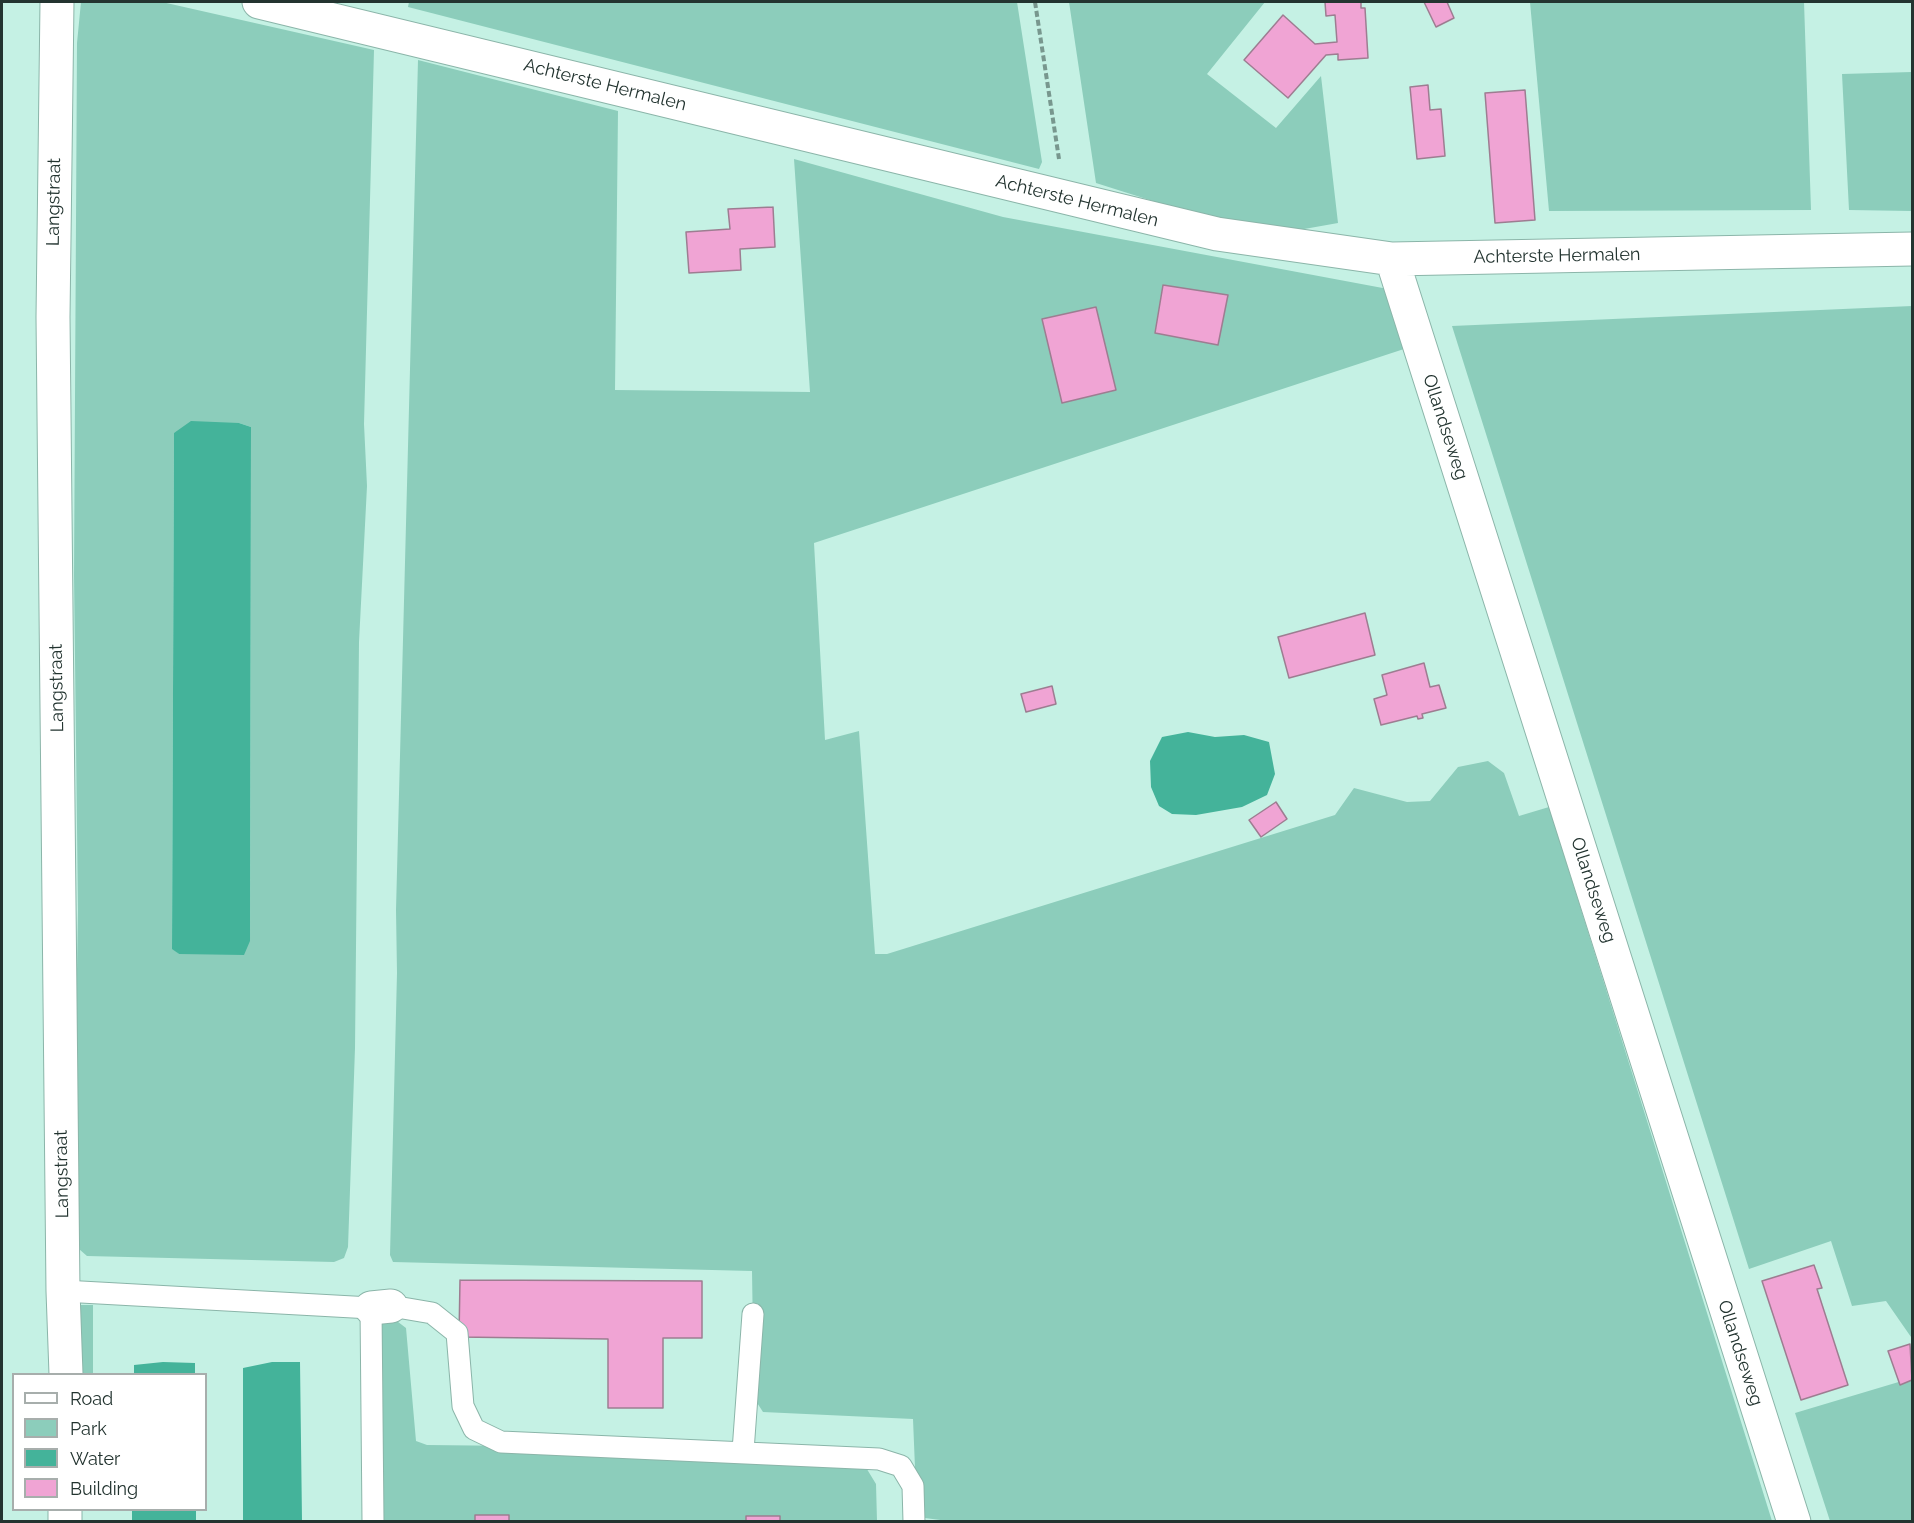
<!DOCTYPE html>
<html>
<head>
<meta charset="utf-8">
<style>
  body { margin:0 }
  #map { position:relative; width:1914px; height:1523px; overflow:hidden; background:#c5f1e4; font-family:Raleway,sans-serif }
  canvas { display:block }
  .frame { position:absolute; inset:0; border:3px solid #233430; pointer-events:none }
  .legend { position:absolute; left:12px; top:1373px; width:195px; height:138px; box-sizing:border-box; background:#fff; border:2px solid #a7aeac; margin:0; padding:8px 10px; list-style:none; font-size:18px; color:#233430 }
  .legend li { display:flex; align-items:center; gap:12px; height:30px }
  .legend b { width:30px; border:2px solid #a7aeac }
</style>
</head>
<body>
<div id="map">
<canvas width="1914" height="1523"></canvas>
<div class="frame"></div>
<ul class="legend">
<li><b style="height:8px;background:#fff"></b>Road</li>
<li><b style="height:16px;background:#8ccdbb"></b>Park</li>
<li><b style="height:16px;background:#44b39a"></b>Water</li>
<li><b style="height:16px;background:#f0a4d4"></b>Building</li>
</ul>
</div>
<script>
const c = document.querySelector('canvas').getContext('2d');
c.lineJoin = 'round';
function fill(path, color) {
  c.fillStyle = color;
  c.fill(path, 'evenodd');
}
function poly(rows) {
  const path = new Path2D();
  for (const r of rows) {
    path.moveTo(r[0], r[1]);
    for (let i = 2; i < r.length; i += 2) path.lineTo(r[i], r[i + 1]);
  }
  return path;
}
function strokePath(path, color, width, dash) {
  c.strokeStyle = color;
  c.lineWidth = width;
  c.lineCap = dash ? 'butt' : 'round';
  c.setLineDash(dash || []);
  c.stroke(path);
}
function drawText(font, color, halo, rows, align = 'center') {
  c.font = font + ' Raleway,sans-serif';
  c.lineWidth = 6;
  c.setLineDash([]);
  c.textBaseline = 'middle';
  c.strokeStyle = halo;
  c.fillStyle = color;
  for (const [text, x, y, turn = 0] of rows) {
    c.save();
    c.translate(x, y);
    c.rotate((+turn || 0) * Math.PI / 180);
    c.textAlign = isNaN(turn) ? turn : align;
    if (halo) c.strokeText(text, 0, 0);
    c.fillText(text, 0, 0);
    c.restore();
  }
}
fill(poly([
  [81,2,162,2,374,50,364,424,367,486,359,642,355,1048,348,1247,344,1258,334,1262,87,1256,79,1249,73,1209,78,910,74,575,77,43],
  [239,423,251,427,250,941,179,954,172,948,174,433],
  [409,2,1017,2,1042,162,1039,169,408,7],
  [1069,2,1265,2,1207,74,1276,128,1321,76,1338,223,1293,231,1200,216,1096,183],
  [1530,2,1804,2,1811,210,1549,211],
  [418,60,618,111,615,390,810,392,794,159,1003,217,1388,289,1407,348,814,543,825,740,859,731,875,954,887,954,1335,815,1354,788,1407,802,1430,801,1458,767,1488,761,1504,773,1519,816,1549,807,1772,1521,956,1522,917,1517,913,1419,763,1412,754,1398,752,1271,393,1262,390,1255,397,973,396,910],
  [1912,72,1912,211,1849,210,1842,74],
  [1912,306,1912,1336,1911,1337,1886,1301,1852,1306,1831,1241,1749,1269,1452,326],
  [76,1305,93,1305,93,1374,73,1374],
  [381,1309,406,1328,416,1441,427,1445,702,1448,862,1461,876,1484,877,1521,364,1521],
  [1912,1378,1912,1521,1830,1521,1795,1413]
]), '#8ccdbb');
fill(poly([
  [191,421,239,423,251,427,250,941,244,955,179,954,172,949,174,433],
  [1188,732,1215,737,1244,735,1269,742,1275,774,1267,795,1242,807,1196,815,1172,814,1159,806,1151,787,1150,761,1162,737],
  [163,1362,195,1363,195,1374,134,1374,134,1365],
  [272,1362,300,1362,302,1521,243,1521,243,1368],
  [132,1510,196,1510,196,1521,132,1521]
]), '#44b39a');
const building = poly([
  [1325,2,1361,2,1361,8,1365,8,1368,58,1338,60,1338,54,1326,55,1288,98,1244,60,1283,15,1315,44,1337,42,1335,15,1326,16,1325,2],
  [1424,2,1447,2,1454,18,1436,27,1424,2],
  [1428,85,1430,110,1441,109,1445,156,1417,159,1410,87,1428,85],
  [1525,90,1535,220,1495,223,1485,93,1525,90],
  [773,207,775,247,740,249,741,270,689,273,686,232,730,229,728,209,773,207],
  [1163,285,1228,295,1218,345,1155,333,1163,285],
  [1096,307,1116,390,1062,403,1042,319,1096,307],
  [1365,613,1375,655,1289,678,1278,637,1365,613],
  [1424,663,1430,687,1439,685,1446,708,1422,714,1423,718,1418,719,1417,716,1381,725,1374,699,1387,695,1382,675,1424,663],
  [1052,686,1056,704,1026,712,1021,694,1052,686],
  [1276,802,1287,819,1261,837,1249,820,1276,802],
  [1814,1265,1822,1288,1817,1289,1848,1385,1801,1400,1762,1281,1814,1265],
  [460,1280,702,1281,702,1338,663,1338,663,1408,608,1408,608,1339,459,1337,460,1280],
  [1910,1344,1912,1380,1900,1385,1888,1351,1910,1344],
  [475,1515,509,1515,509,1522,475,1522,475,1515],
  [746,1516,780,1516,780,1522,746,1522,746,1516]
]);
fill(building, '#f0a4d4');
strokePath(building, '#9d7d91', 1.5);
const lane = poly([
  [63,1291,371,1308,373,1522],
  [391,1306,432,1313,457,1333,463,1406,474,1429,501,1442,879,1459,901,1466,913,1486,914,1522],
  [743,1451,753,1314]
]);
const street = poly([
  [57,2,53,317,63,1291,66,1374],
  [259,2,1217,234,1392,259,1912,249],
  [1392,259,1794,1522],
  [371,1308,391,1306],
  [65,1522,65,1510]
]);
strokePath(lane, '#8bb5a9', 23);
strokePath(street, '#8bb5a9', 35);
strokePath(poly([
  [1035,2,1059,159]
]), '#78978e', 4, [6, 3]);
strokePath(lane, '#fff', 21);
strokePath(street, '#fff', 33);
drawText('18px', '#233430', '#fff', [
  ["Achterste Hermalen",605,85,14],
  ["Achterste Hermalen",1077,201,14],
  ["Langstraat",54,202,-89],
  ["Achterste Hermalen",1557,256,-1],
  ["Ollandseweg",1445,427,72],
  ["Langstraat",57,688,-91],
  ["Ollandseweg",1593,890,72],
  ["Langstraat",62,1174,-91],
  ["Ollandseweg",1740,1353,72]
]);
</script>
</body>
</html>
